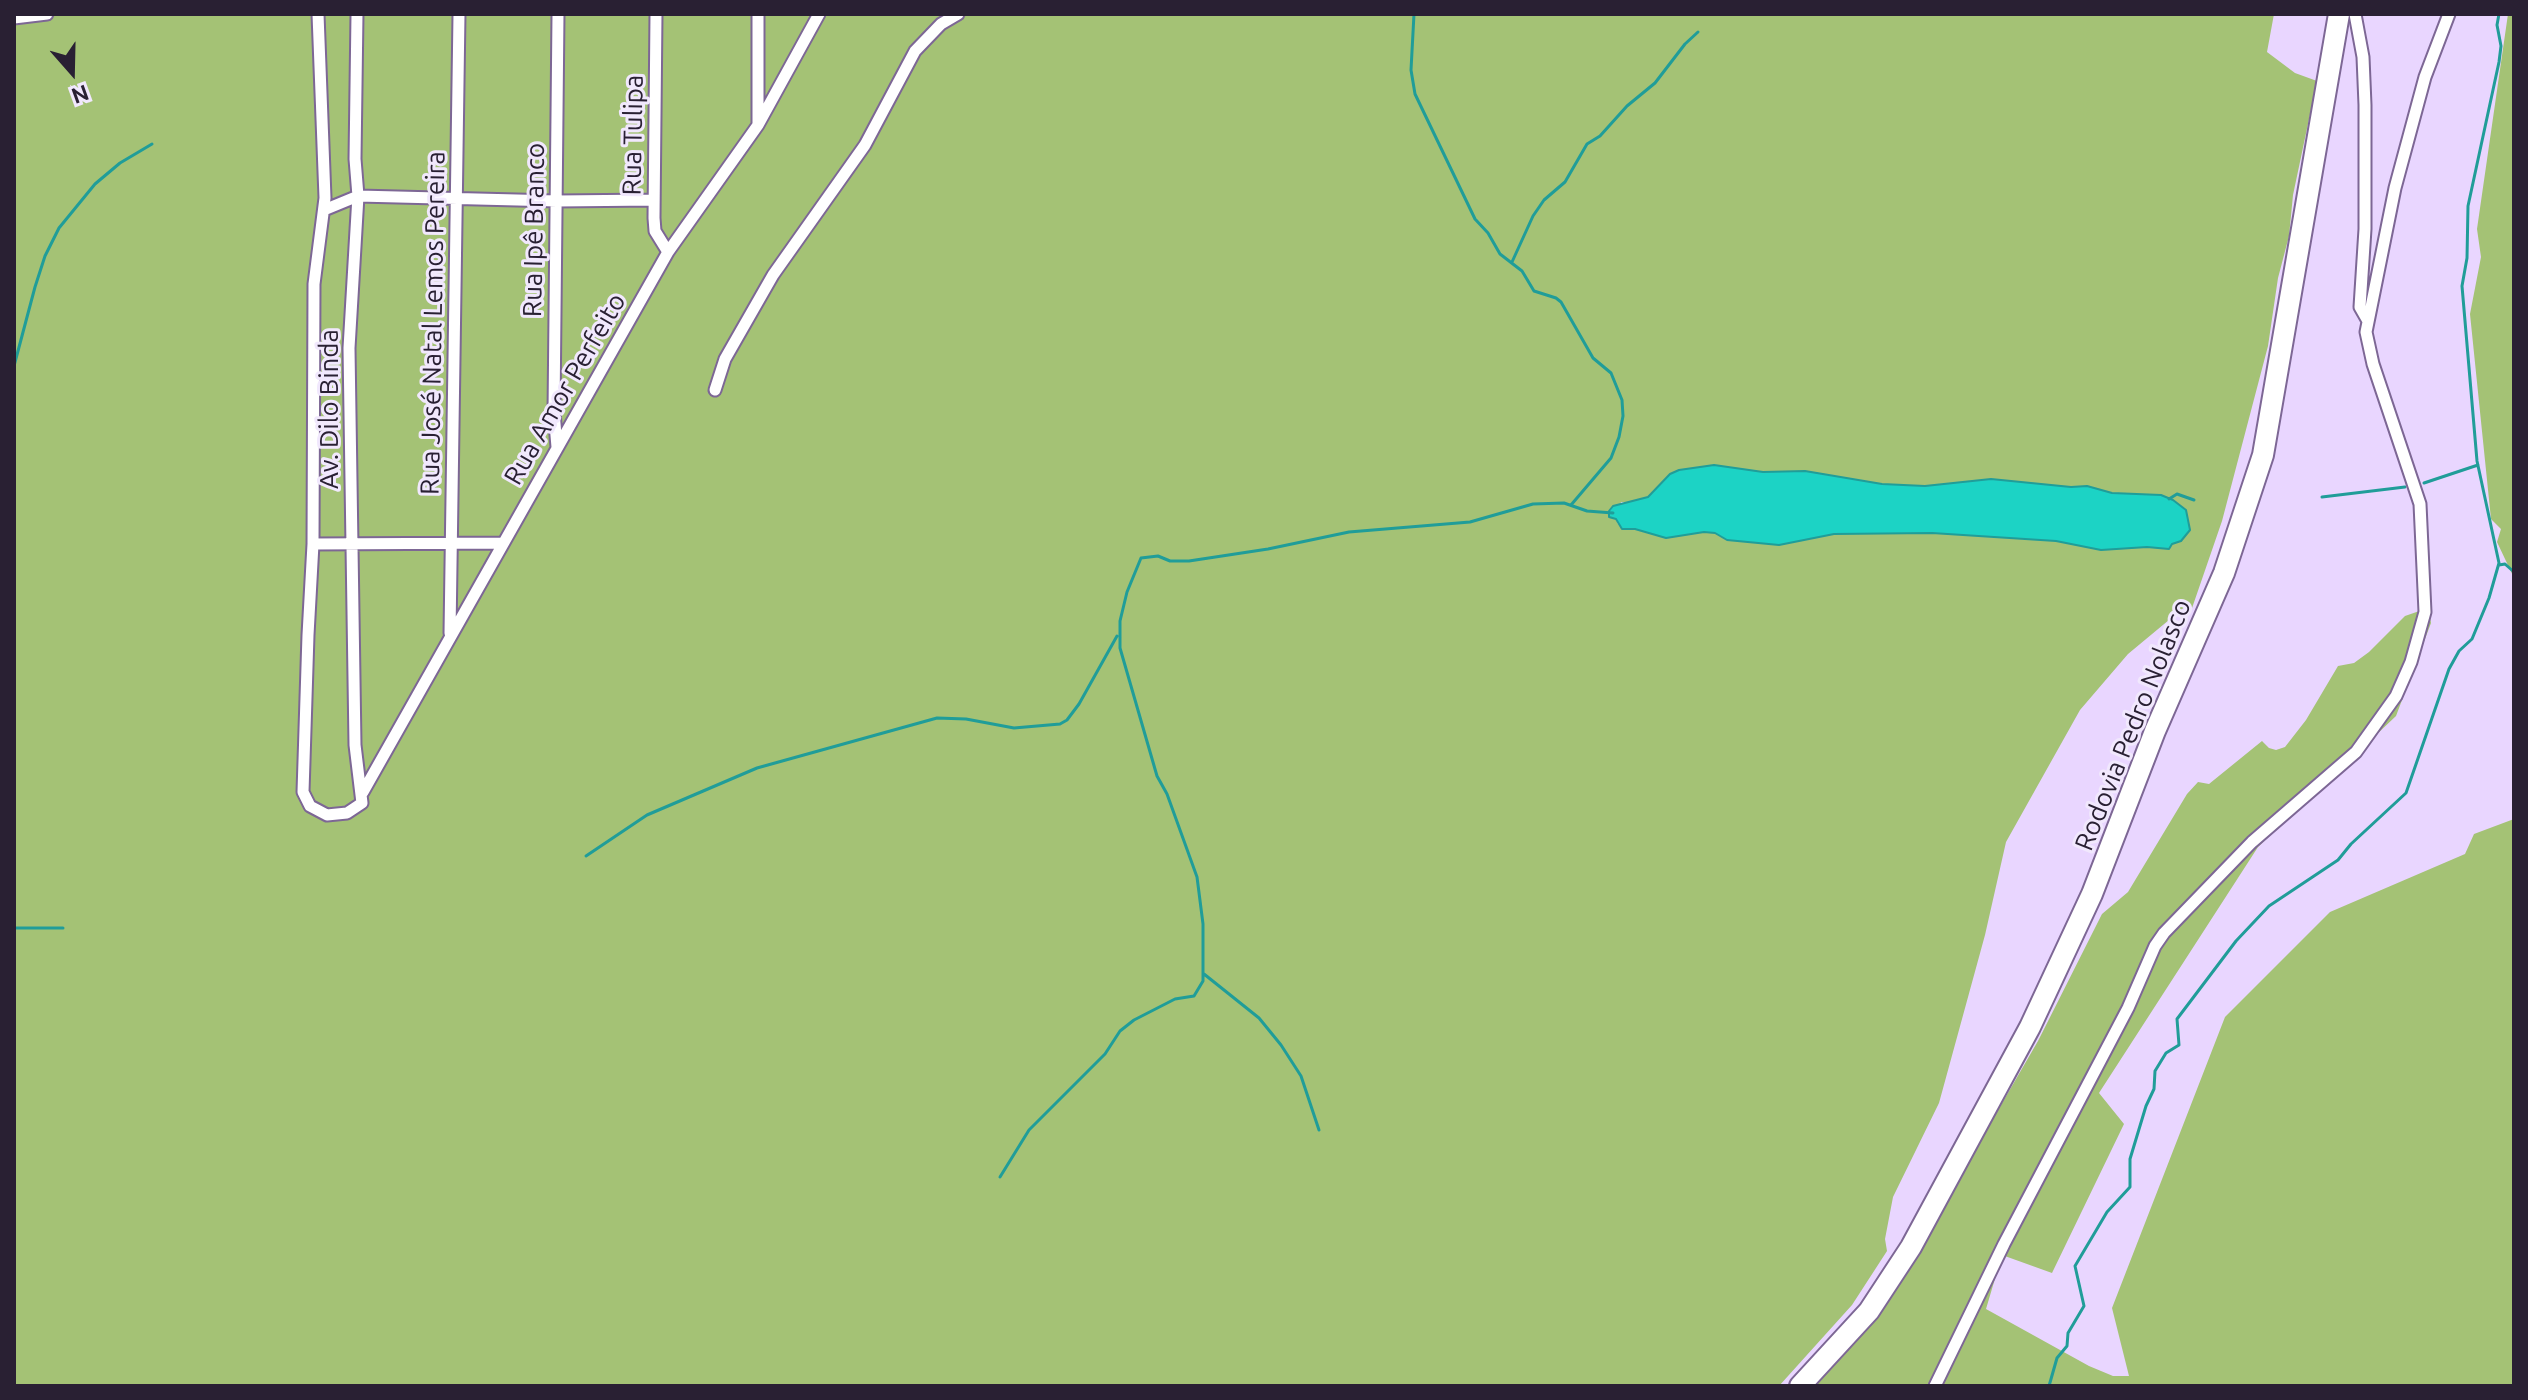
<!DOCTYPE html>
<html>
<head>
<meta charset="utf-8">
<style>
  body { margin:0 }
  #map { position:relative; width:2528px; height:1400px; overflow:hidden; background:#e9d6ff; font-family:Ubuntu,sans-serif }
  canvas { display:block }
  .frame { position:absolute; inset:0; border:16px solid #292033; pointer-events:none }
  .north { position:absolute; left:32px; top:32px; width:80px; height:80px; -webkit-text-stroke:6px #f1e8fd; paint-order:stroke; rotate:160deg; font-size:22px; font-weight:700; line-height:32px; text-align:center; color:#292033 }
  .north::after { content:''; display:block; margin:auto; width:28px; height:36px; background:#292033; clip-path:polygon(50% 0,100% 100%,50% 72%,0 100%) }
</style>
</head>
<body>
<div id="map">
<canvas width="2528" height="1400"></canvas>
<div class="frame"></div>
<div class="north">N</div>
</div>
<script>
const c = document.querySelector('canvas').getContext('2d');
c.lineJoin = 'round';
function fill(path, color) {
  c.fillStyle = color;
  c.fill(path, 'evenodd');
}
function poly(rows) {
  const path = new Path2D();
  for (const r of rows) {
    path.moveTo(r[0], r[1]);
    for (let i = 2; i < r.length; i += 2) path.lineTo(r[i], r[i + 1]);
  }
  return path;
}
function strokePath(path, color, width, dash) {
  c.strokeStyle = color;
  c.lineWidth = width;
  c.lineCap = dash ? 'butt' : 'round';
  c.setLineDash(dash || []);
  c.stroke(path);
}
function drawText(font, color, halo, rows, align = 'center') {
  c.font = font + ' Ubuntu,sans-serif';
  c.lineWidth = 6;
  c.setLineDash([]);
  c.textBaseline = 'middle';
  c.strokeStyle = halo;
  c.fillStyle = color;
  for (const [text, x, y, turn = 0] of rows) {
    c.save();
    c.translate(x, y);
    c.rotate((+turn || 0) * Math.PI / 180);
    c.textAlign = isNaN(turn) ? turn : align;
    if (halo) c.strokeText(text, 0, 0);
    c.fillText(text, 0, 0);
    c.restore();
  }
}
fill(poly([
  [14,14,2274,14,2267,52,2295,73,2317,81,2293,195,2289,236,2278,278,2268,346,2222,521,2191,611,2187,605,2128,654,2080,710,2006,842,1985,935,1939,1103,1893,1197,1885,1239,1887,1251,1852,1305,1779,1386,14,1386],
  [1714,465,1763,472,1805,471,1882,484,1925,486,1991,479,2071,487,2087,486,2111,493,2161,495,2169,549,2147,547,2101,550,2056,541,1932,533,1834,534,1779,545,1727,540,1715,533,1704,532,1666,538,1618,524,1616,519,1621,502,1632,503,1648,497,1670,474],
  [2508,14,2514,14,2514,578,2497,542,2501,529,2491,519,2470,314,2481,257,2477,229],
  [2428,608,2431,623,2396,716,2258,847,2099,1093,2124,1124,2052,1273,2002,1255,1986,1309,2089,1366,2113,1376,2129,1376,2112,1308,2225,1017,2330,912,2465,854,2474,834,2514,819,2514,1386,1815,1386,1843,1354,1946,1200,2038,1041,2102,914,2128,892,2187,794,2198,782,2209,784,2262,741,2269,748,2276,750,2285,747,2306,720,2338,666,2354,663,2369,652,2405,616]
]), '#a4c275');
const water = poly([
  [1714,465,1763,472,1805,471,1882,484,1925,486,1991,479,2071,487,2087,486,2112,493,2161,495,2173,500,2186,510,2190,530,2181,541,2172,544,2169,549,2147,547,2101,550,2056,541,1932,533,1834,534,1779,545,1727,540,1715,533,1704,532,1666,538,1635,529,1622,529,1616,519,1609,517,1609,511,1613,506,1648,497,1670,474,1679,470,1714,465]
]);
fill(water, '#1cd3c5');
strokePath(water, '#209d99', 2);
strokePath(poly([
  [1414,14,1411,70,1415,94,1475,219,1488,233,1500,254,1522,271,1534,291,1556,298,1561,302,1593,358,1611,373,1622,400,1623,416,1619,437,1611,458,1571,505],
  [1512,262,1533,216,1544,200,1565,182,1587,144,1600,136,1627,106,1655,83,1685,44,1698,32],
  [14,366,35,287,45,256,59,228,95,184,120,163,152,144],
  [2424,483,2478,465],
  [2322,497,2405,487],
  [2169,499,2177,494,2194,500],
  [2499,565,2505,564,2514,572],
  [586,856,647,815,757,768,937,718,966,719,1014,728,1060,724,1067,720,1079,704,1117,636],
  [14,928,63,928],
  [1204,974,1259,1018,1281,1045,1301,1076,1319,1130],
  [1000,1177,1029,1130,1105,1054,1120,1031,1134,1020,1175,999,1194,996,1203,981,1203,924,1197,877,1167,794,1157,776,1120,648,1120,621,1127,592,1141,558,1158,556,1170,561,1189,561,1268,549,1349,532,1470,522,1533,504,1564,503,1587,511,1613,513],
  [2049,1386,2057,1358,2067,1346,2068,1333,2084,1306,2075,1266,2107,1212,2130,1187,2130,1159,2146,1106,2154,1089,2155,1071,2166,1053,2179,1045,2177,1019,2236,941,2269,906,2338,860,2351,844,2406,793,2449,669,2459,651,2472,639,2489,598,2499,563,2477,461,2462,286,2467,258,2468,206,2499,62,2501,46,2497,25,2499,14]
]), '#209d99', 3);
const street = poly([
  [318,14,325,198,314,284,313,544,308,635,303,792,310,806,327,815,347,813,362,803,355,745,349,348,358,196,355,159,357,14],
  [656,14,654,218,655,231,668,252],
  [758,14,758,125],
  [2355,14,2363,57,2365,105,2365,229,2360,307,2368,321],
  [14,18,47,14],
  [324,210,358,196,557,201,654,200],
  [715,390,725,359,773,275,865,145,915,51,941,24,958,14],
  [557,447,554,412,558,14],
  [313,544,503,543],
  [450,633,459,14],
  [363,792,668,252,758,125,819,14],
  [1935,1386,2004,1244,2128,1008,2155,946,2164,933,2252,842,2356,752,2396,696,2411,662,2425,612,2420,504,2373,364,2366,332,2395,188,2425,77,2449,14]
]);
const highway = poly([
  [1800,1386,1869,1311,1911,1247,2030,1027,2092,894,2155,731,2224,573,2263,455,2339,14]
]);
strokePath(street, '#7d6795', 15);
strokePath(highway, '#7d6795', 24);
strokePath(street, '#fff', 11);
strokePath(highway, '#fff', 20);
drawText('26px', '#292033', '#f1e8fd', [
  ["Rua Tulipa",633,135,-89],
  ["Rua Ipê Branco",534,230,-89],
  ["Rua José Natal Lemos Pereira",433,323,-89],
  ["Rua Amor Perfeito",565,389,-60],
  ["Av. Dilo Binda",329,409,-90],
  ["Rodovia Pedro Nolasco",2133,725,-68]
]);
</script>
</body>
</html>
